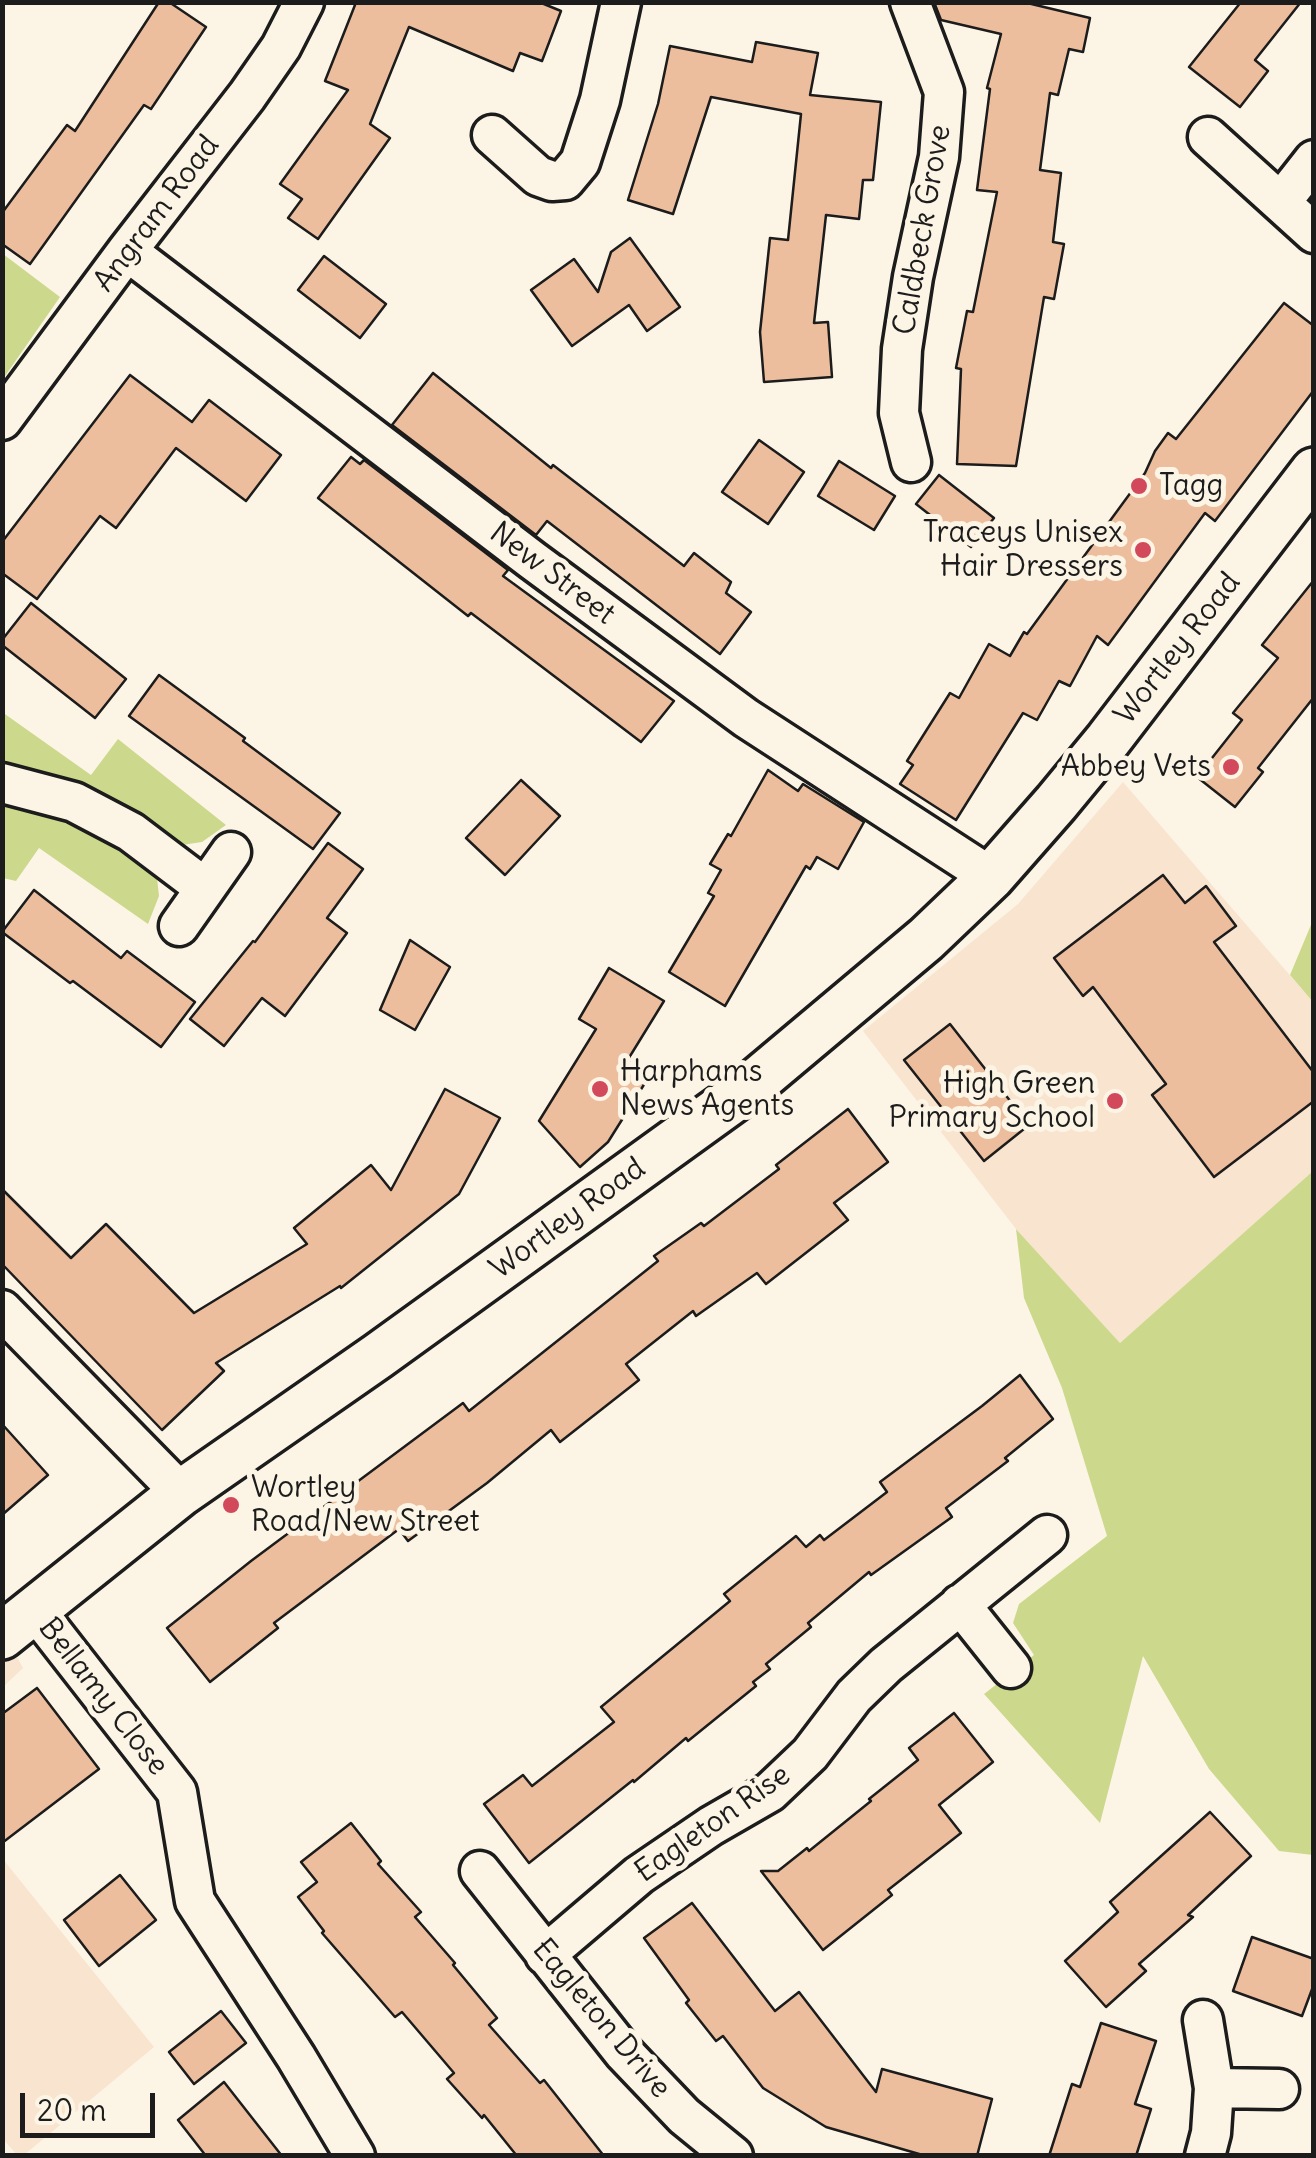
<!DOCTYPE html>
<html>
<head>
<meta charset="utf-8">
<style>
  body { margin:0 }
  #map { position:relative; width:1316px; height:2158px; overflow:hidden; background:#fcf5e5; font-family:Delius,sans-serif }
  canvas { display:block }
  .frame { position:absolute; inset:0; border:5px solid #1c1c1c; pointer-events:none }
  .scale { position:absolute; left:20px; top:2093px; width:135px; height:45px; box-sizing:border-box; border:5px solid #1c1c1c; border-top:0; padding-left:12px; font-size:30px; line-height:35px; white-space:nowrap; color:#1c1c1c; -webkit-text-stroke:8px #fcf5e5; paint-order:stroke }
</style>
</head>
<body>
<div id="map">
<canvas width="1316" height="2158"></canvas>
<div class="frame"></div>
<div class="scale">20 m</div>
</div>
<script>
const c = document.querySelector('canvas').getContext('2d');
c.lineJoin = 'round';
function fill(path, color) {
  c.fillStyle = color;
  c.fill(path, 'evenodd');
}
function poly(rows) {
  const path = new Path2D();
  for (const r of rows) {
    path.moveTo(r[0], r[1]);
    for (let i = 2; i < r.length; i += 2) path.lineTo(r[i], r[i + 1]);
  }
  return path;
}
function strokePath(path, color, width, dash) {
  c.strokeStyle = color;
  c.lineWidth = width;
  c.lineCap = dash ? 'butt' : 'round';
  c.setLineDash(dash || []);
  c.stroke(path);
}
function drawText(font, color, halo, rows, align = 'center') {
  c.font = font + ' Delius,sans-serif';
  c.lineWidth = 10;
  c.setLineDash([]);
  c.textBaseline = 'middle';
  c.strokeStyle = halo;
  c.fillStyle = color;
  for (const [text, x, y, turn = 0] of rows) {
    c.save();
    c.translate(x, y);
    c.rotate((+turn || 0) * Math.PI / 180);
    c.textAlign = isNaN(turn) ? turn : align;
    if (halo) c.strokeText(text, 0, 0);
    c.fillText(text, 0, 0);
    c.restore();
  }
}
fill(poly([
  [1123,782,1313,1002,1313,1171,1120,1343,1016,1229,863,1031,1018,904],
  [2,1629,23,1668,3,1687,2,1687],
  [2,1858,154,2047,24,2155,17,2155,3,2139]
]), '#f8e4cf');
fill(poly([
  [3,254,60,297,3,379],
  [2,712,91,775,118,739,226,825,202,842,182,845,157,878,159,896,148,924,39,848,16,881,3,878],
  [1313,920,1313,1002,1290,975],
  [1313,1171,1313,1855,1279,1851,1209,1769,1143,1656,1100,1823,984,1694,1034,1655,1013,1623,1019,1604,1107,1536,1062,1388,1024,1298,1016,1229,1120,1343]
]), '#ccd98d');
const building = poly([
  [159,2,169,2,206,27,151,109,144,105,30,264,2,244,2,213,67,125,75,131,159,2],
  [352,2,539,2,561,11,542,61,520,53,513,71,409,27,370,124,390,138,318,239,288,218,302,199,280,184,348,90,325,81,355,5,352,2],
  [934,2,1023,2,1090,18,1083,52,1069,49,1058,95,1050,93,1040,170,1061,173,1053,242,1064,244,1054,299,1044,297,1016,466,957,464,961,369,956,368,967,311,973,312,997,192,977,190,990,89,987,88,1001,34,941,20,934,2],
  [1241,2,1301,2,1255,60,1268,71,1240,107,1189,67,1241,2],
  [756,42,818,53,810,95,881,102,873,180,863,180,859,219,826,215,814,323,828,322,832,377,764,382,760,332,770,238,788,240,801,114,711,97,673,214,628,200,658,104,670,46,752,62,756,42],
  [630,238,680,307,647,331,629,305,572,346,531,290,574,259,598,292,611,252,630,238],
  [324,256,386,304,360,338,298,290,324,256],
  [1284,303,1314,326,1314,390,1215,521,1205,513,1108,645,1097,636,1070,686,1059,681,1037,720,1023,713,956,820,900,784,913,765,907,761,950,693,959,698,989,644,1010,656,1024,632,1027,634,1145,473,1155,451,1168,433,1176,439,1284,303],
  [433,373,551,468,553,465,684,566,694,553,731,582,726,593,751,612,720,654,547,521,536,535,392,425,433,373],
  [130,375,192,422,209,400,281,455,246,501,176,448,116,528,100,516,37,599,2,573,2,542,130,375],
  [759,440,804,472,768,524,722,492,759,440],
  [351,457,360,464,364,460,508,570,503,576,674,701,641,742,471,613,468,616,318,498,351,457],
  [839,461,895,496,874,530,818,496,839,461],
  [939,475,994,518,971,547,916,504,939,475],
  [1314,580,1314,697,1258,768,1263,772,1235,807,1197,777,1242,720,1233,713,1278,658,1262,645,1314,580],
  [31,603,126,679,95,718,2,645,2,640,31,603],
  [159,675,245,738,243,741,340,813,313,849,129,716,159,675],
  [768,770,798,791,803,784,864,822,838,869,817,857,810,869,806,866,725,1006,669,972,714,896,708,893,721,870,710,864,728,834,731,836,768,770],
  [521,780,560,816,505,875,466,838,521,780],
  [328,843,363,869,327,918,347,933,285,1016,262,998,224,1046,190,1019,253,941,255,942,328,843],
  [1163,875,1185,903,1206,886,1236,926,1214,942,1314,1073,1314,1101,1214,1177,1152,1095,1166,1084,1093,987,1083,996,1054,958,1163,875],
  [34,890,121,958,127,951,195,1002,161,1047,73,981,70,983,2,932,34,890],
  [410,940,450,967,415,1030,380,1010,410,940],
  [609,968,664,1001,627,1061,650,1075,608,1142,580,1167,539,1121,596,1029,579,1019,609,968],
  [950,1024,1029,1125,984,1161,904,1060,950,1024],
  [445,1089,500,1118,459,1194,341,1288,340,1286,216,1363,224,1371,162,1430,2,1264,2,1189,71,1258,106,1224,194,1313,307,1244,294,1228,371,1165,391,1190,445,1089],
  [848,1109,888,1162,834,1203,848,1220,766,1284,757,1273,696,1316,693,1311,626,1364,639,1380,560,1442,551,1430,487,1483,408,1541,399,1529,274,1623,278,1628,210,1682,167,1628,251,1561,463,1403,469,1411,658,1261,654,1256,701,1223,704,1226,779,1169,776,1165,848,1109],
  [1020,1375,1053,1419,1005,1458,1008,1461,946,1508,952,1517,871,1575,869,1572,808,1623,811,1627,766,1664,770,1669,753,1682,756,1686,688,1741,686,1738,634,1782,633,1780,529,1863,484,1804,523,1775,532,1786,614,1722,601,1707,730,1601,724,1594,796,1536,806,1547,820,1535,824,1540,887,1492,880,1482,982,1406,1020,1375],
  [2,1424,48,1475,2,1515,2,1424],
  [37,1688,99,1769,2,1843,2,1714,37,1688],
  [954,1713,993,1762,939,1805,961,1833,888,1890,892,1895,823,1950,761,1871,778,1871,807,1848,809,1851,871,1801,869,1799,918,1760,909,1748,954,1713],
  [1210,1812,1251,1856,1188,1915,1193,1917,1139,1964,1146,1971,1106,2007,1065,1961,1118,1912,1110,1902,1210,1812],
  [351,1823,381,1861,378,1864,421,1912,415,1917,455,1963,453,1965,497,2018,489,2025,540,2083,544,2080,604,2156,517,2156,484,2115,482,2118,447,2079,454,2073,402,2012,395,2017,322,1933,324,1931,298,1897,317,1882,301,1862,351,1823],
  [120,1875,156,1920,99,1966,64,1920,120,1875],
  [692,1903,775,2011,799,1992,876,2092,882,2069,992,2099,977,2156,926,2156,826,2127,763,2088,723,2036,716,2041,686,2003,689,2000,644,1938,692,1903],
  [1252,1937,1314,1959,1314,1984,1302,2016,1233,1991,1252,1937],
  [221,2011,246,2043,194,2084,169,2052,221,2011],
  [1101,2023,1156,2041,1135,2104,1151,2109,1136,2156,1049,2156,1072,2084,1080,2087,1101,2023],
  [224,2082,282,2156,206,2156,178,2120,224,2082]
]);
fill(building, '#edbe9d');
strokePath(building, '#1c1c1c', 2.5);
const minor = poly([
  [910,2,944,92,939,157,913,277,902,349,899,413,911,462],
  [492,135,538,176,552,181,565,180,580,162,600,100,621,2],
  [1208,137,1314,233],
  [1281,202,1314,160],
  [127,251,532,560,746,718,991,877],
  [2,420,127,251,247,96,281,47,304,2],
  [2,783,74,802,131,832,205,888],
  [179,926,231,852],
  [2,1310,181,1493],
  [960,1604,1011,1668],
  [35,1610,177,1792,195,1901,296,2057,355,2156],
  [480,1871,624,2053,684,2116,733,2156],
  [545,1955,639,1875,711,1826,770,1792,810,1754,854,1696,886,1665,1047,1535],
  [1203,2020,1214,2088,1279,2089],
  [1205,2156,1211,2133,1214,2088]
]);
const tertiary = poly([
  [2,1636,181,1493,378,1356,745,1091,926,939,991,877,1056,803,1108,740,1314,471]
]);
strokePath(minor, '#1c1c1c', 45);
strokePath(tertiary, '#1c1c1c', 52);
strokePath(minor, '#fcf5e5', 38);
strokePath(tertiary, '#fcf5e5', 45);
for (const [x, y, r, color] of [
  [1139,486,10,"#d1495b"],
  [1143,550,10,"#d1495b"],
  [1231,767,10,"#d1495b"],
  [600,1089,10,"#d1495b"],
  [1115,1101,10,"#d1495b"],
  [231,1505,10,"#d1495b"]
]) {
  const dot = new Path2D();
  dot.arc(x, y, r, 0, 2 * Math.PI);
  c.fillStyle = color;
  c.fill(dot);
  strokePath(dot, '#fcf5e5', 4);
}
drawText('30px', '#1c1c1c', '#fcf5e5', [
  ["Angram Road",157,214,-53],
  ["Caldbeck Grove",923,230,-80],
  ["New Street",552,574,37],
  ["Wortley Road",1178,649,-52],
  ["Wortley Road",568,1219,-36],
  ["Bellamy Close",103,1697,52],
  ["Eagleton Rise",713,1824,-35],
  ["Eagleton Drive",601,2019,50]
]);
drawText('30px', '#1c1c1c', '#fcf5e5', [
  ["Tagg",1159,486],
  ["Traceys Unisex",1123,533,"right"],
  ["Hair Dressers",1123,567,"right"],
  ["Abbey Vets",1211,767,"right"],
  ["Harphams",620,1072],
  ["News Agents",620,1106],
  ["High Green",1095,1084,"right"],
  ["Primary School",1095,1118,"right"],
  ["Wortley",251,1488],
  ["Road/New Street",251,1522]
], 'left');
</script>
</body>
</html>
